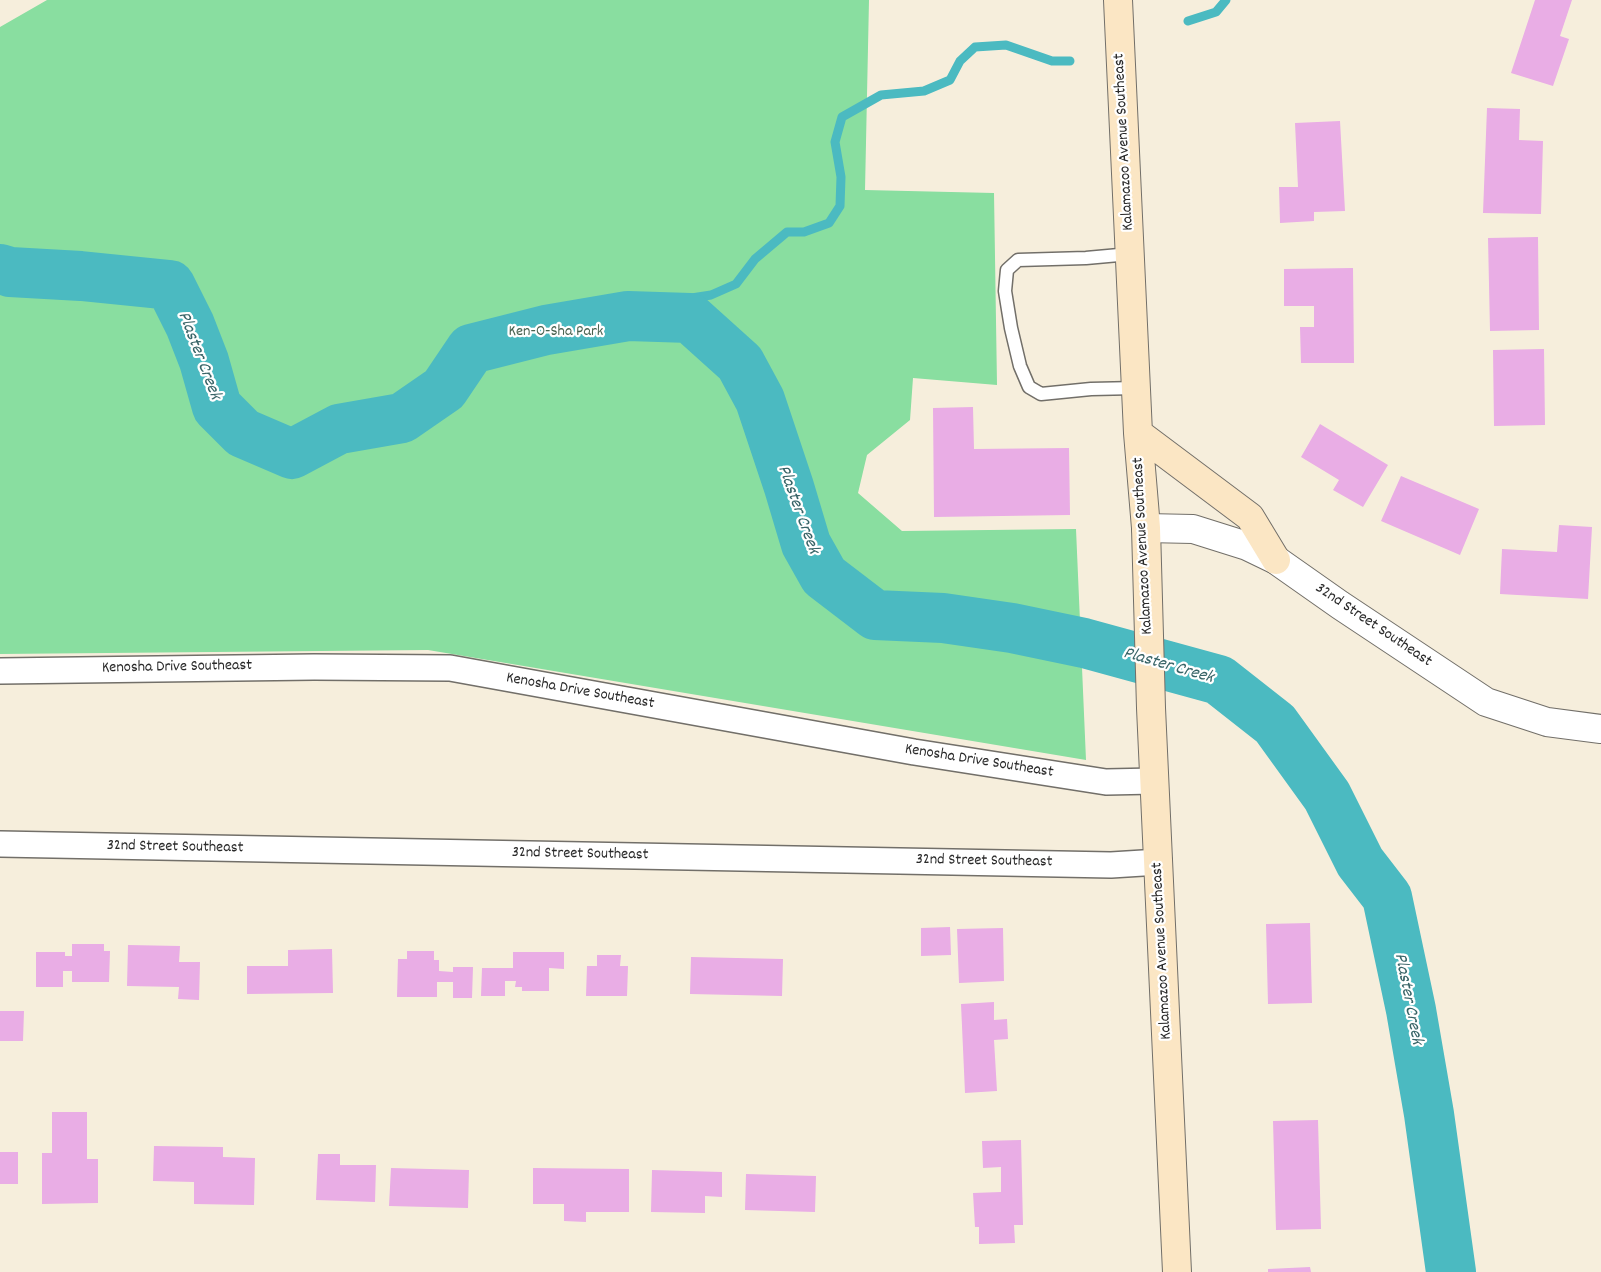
<!DOCTYPE html>
<html>
<head>
<meta charset="utf-8">
<style>
  body { margin:0 }
  canvas { display:block; background:#f6eedc }
</style>
</head>
<body>
<canvas width="1601" height="1272"></canvas>
<script>
const c = document.querySelector('canvas').getContext('2d');
c.lineJoin = 'round';
function fill(path, color) {
  c.fillStyle = color;
  c.fill(path, 'evenodd');
}
function poly(rows) {
  const path = new Path2D();
  for (const r of rows) {
    path.moveTo(r[0], r[1]);
    for (let i = 2; i < r.length; i += 2) path.lineTo(r[i], r[i + 1]);
  }
  return path;
}
function strokePath(path, color, width, dash) {
  c.strokeStyle = color;
  c.lineWidth = width;
  c.lineCap = dash ? 'butt' : 'round';
  c.setLineDash(dash || []);
  c.stroke(path);
}
function drawText(font, color, halo, rows, align = 'center') {
  c.font = font + ' Dekko,sans-serif';
  c.lineWidth = 4.5;
  c.setLineDash([]);
  c.textBaseline = 'middle';
  c.strokeStyle = halo;
  c.fillStyle = color;
  for (const [text, x, y, turn = 0] of rows) {
    c.save();
    c.translate(x, y);
    c.rotate((+turn || 0) * Math.PI / 180);
    c.textAlign = isNaN(turn) ? turn : align;
    if (halo) c.strokeText(text, 0, 0);
    c.fillText(text, 0, 0);
    c.restore();
  }
}
fill(poly([
  [47,0,869,0,865,190,994,193,997,385,913,378,910,420,867,455,858,493,902,531,1076,529,1086,760,428,650,0,654,0,27]
]), '#89dea0');
strokePath(poly([
  [1188,21,1216,12,1226,0],
  [628,316,685,299,711,295,736,284,755,259,787,232,804,232,829,223,840,206,841,177,835,142,842,117,881,95,924,91,950,80,960,61,975,47,1006,45,1052,61,1070,61]
]), '#4bbac1', 9);
strokePath(poly([
  [0,269,10,272,81,276,170,285,190,325,204,361,217,407,243,433,292,454,339,429,402,418,444,389,471,349,546,330,628,316,690,318,740,363,760,400,789,487,806,544,824,576,875,615,943,618,1012,628,1084,643,1219,680,1275,724,1327,796,1360,862,1387,897,1411,1010,1429,1114,1451,1272]
]), '#4bbac1', 50);
fill(poly([
  [1535,0,1572,0,1560,36,1569,39,1553,86,1511,73],
  [1487,108,1520,109,1519,140,1543,141,1541,214,1483,213],
  [1340,121,1345,211,1314,212,1314,221,1280,223,1279,187,1298,187,1295,123],
  [1538,237,1539,330,1490,331,1488,238],
  [1353,268,1354,363,1301,363,1300,327,1314,327,1314,306,1284,306,1284,269],
  [1544,349,1545,425,1494,426,1493,350],
  [973,407,974,449,1069,448,1070,515,934,517,933,408],
  [1320,424,1388,465,1363,507,1333,490,1339,480,1301,457],
  [1401,476,1479,509,1460,555,1381,521],
  [1559,525,1592,527,1588,599,1500,594,1502,549,1557,552],
  [1310,923,1312,1003,1268,1004,1266,924],
  [950,927,951,955,921,956,921,928],
  [1003,928,1004,981,959,983,957,929],
  [72,944,104,944,104,951,110,951,109,982,72,982,72,971,63,971,63,987,36,987,36,952,65,952,65,956,72,956],
  [128,945,180,946,179,962,200,962,199,1000,178,999,179,987,127,986],
  [332,949,333,993,247,994,247,966,288,966,288,950],
  [407,951,434,951,434,960,439,960,439,971,453,972,453,967,473,967,472,998,453,998,453,982,437,982,437,997,397,997,398,959,407,959],
  [513,952,564,952,564,969,549,968,549,991,522,991,522,987,515,987,516,981,505,981,505,996,481,996,482,968,513,968],
  [597,955,621,955,620,966,628,966,627,996,586,996,587,966,597,966],
  [691,957,783,959,782,996,690,994],
  [994,1002,994,1020,1007,1019,1008,1039,994,1040,997,1091,965,1093,961,1004],
  [0,1011,24,1011,23,1041,0,1041],
  [52,1112,87,1112,87,1159,98,1159,98,1203,42,1204,42,1153,52,1153],
  [1318,1120,1321,1229,1276,1230,1273,1121],
  [1021,1140,1023,1225,1014,1225,1015,1243,979,1244,979,1227,975,1227,973,1193,1001,1192,1001,1167,983,1168,982,1141],
  [154,1146,223,1147,223,1157,255,1158,254,1205,194,1204,194,1182,153,1181],
  [0,1152,18,1152,18,1184,0,1184],
  [318,1154,340,1154,340,1165,376,1165,375,1202,316,1200],
  [391,1168,469,1170,468,1208,389,1206],
  [533,1168,629,1169,629,1212,586,1212,586,1222,564,1221,564,1204,533,1204],
  [652,1170,722,1172,722,1197,705,1196,705,1213,651,1212],
  [746,1174,816,1176,815,1212,745,1210],
  [1310,1267,1311,1272,1268,1272,1268,1269]
]), '#e9ade5');
const service = poly([
  [1130,254,1086,258,1018,260,1007,270,1005,291,1011,328,1020,366,1029,387,1041,394,1091,389,1136,388]
]);
const minor = poly([
  [0,671,314,667,450,668,914,752,1106,782,1155,781],
  [0,844,1111,865,1159,862]
]);
const tertiary = poly([
  [1146,528,1193,529,1247,546,1276,560,1340,605,1486,702,1547,722,1601,729]
]);
const secondary = poly([
  [1118,0,1138,433,1146,528,1151,708,1177,1272],
  [1138,433,1250,517,1276,560]
]);
strokePath(service, '#726f69', 15);
strokePath(minor, '#726f69', 28);
strokePath(tertiary, '#726f69', 30);
strokePath(secondary, '#726f69', 30);
strokePath(service, '#fff', 12);
strokePath(minor, '#fff', 25);
strokePath(tertiary, '#fff', 28);
strokePath(secondary, '#fbe6c4', 28);
drawText('16px', '#2b2b2b', '#fff', [
  ["Kalamazoo Avenue Southeast",1125,142,-93],
  ["Kalamazoo Avenue Southeast",1144,546,-93],
  ["32nd Street Southeast",1373,626,34],
  ["Kenosha Drive Southeast",177,668,-1],
  ["Kenosha Drive Southeast",580,692,10],
  ["Kenosha Drive Southeast",979,762,9],
  ["32nd Street Southeast",175,848,1],
  ["32nd Street Southeast",580,855,1],
  ["32nd Street Southeast",984,862,1],
  ["Kalamazoo Avenue Southeast",1163,951,-93]
]);
drawText('16px', '#47614e', '#fff', [
  ["Ken-O-Sha Park",556,333]
]);
drawText('italic 18px', '#386467', '#fff', [
  ["Plaster Creek",198,356,69],
  ["Plaster Creek",797,510,70],
  ["Plaster Creek",1168,667,16],
  ["Plaster Creek",1407,999,79]
]);
</script>
</body>
</html>
